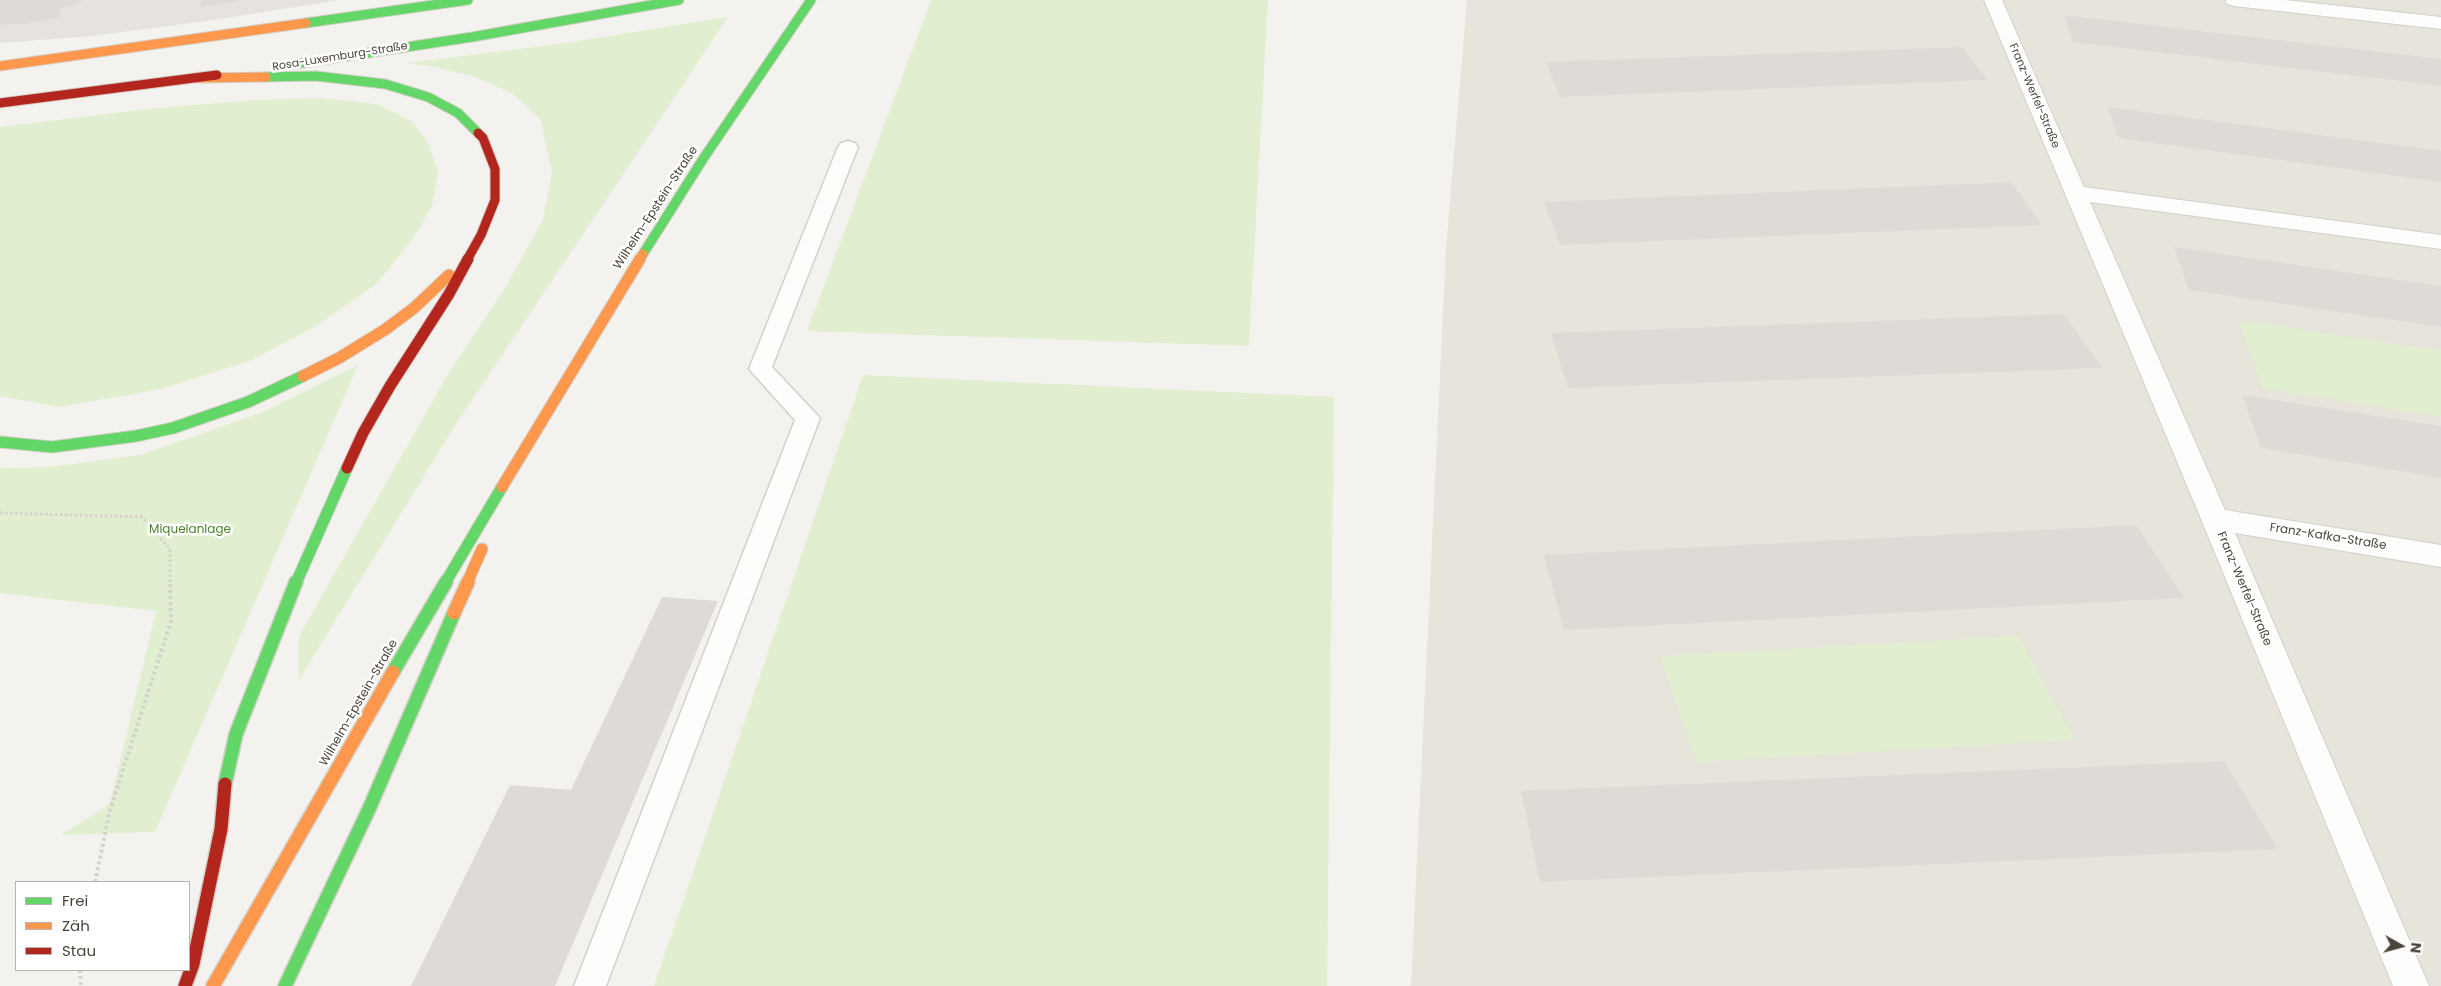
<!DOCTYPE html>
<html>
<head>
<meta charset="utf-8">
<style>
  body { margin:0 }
  #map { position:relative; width:2441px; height:986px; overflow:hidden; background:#f4f2ee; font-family:Poppins,sans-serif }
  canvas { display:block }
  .legend { position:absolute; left:15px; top:881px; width:175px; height:90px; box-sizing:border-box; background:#fff; border:1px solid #b7b4b0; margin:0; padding:6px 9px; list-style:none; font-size:15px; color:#4b4439 }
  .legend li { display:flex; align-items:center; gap:10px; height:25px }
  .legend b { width:25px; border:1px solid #b7b4b0 }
  .north { position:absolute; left:2376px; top:921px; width:50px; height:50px; -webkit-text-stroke:4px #fff; paint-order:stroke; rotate:97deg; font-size:14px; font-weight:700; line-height:20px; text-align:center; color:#4b4439 }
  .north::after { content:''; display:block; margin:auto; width:18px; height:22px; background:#4b4439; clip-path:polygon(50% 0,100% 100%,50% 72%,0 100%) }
</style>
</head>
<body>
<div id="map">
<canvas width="2441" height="986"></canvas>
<ul class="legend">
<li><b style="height:6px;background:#63d668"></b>Frei</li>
<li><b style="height:6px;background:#ff974d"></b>Zäh</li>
<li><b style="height:6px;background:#b3261e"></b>Stau</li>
</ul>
<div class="north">N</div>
</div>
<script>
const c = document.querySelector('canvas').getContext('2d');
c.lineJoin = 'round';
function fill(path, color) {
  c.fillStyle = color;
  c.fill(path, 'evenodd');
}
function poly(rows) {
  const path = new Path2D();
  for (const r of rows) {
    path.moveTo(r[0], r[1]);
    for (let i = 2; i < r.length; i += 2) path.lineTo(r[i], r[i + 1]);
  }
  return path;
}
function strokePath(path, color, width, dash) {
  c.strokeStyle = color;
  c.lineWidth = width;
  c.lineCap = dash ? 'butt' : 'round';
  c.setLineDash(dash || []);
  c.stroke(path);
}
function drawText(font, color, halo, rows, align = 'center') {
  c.font = font + ' Poppins,sans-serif';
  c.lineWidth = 5;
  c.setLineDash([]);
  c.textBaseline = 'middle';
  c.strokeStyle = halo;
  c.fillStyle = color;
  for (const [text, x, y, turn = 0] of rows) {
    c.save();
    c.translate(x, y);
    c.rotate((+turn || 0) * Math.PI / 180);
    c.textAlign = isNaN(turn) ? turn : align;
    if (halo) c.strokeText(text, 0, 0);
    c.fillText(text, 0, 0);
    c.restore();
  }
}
fill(poly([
  [1467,0,2441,0,2441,986,1411,986,1446,249]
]), '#e7e4dc');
fill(poly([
  [0,0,339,0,214,20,91,36,0,43]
]), '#e6e2de');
fill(poly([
  [931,0,1268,0,1249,346,807,331],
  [728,17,454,427,299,680,299,636,448,374,507,285,543,219,552,173,541,120,512,93,475,77,436,67,407,63,559,44],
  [321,98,377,104,410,120,428,142,438,172,432,207,411,241,376,284,313,328,249,361,161,389,58,407,0,396,0,127,148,109,254,100],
  [2238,320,2441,351,2441,417,2263,388],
  [358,365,155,832,61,835,110,804,156,611,0,593,0,468,51,467,140,455,258,414],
  [863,375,1334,397,1327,986,654,986],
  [2018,636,2075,740,1696,762,1660,656]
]), '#e1eecf');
fill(poly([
  [0,0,85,0,59,9,61,17,23,24,0,25],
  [202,0,238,0,238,1,200,7],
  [2064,15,2441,59,2441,86,2073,42],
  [1961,47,1988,80,1560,97,1546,62],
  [2108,107,2441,151,2441,182,2118,138],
  [2011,182,2042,225,1560,245,1544,202],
  [2174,247,2441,286,2441,327,2189,290],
  [2064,314,2102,368,1568,388,1551,333],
  [2242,395,2441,426,2441,478,2261,448],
  [2136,525,2184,598,1564,630,1544,555],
  [662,597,718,601,555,986,411,986,510,785,571,790],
  [2224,761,2278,849,1540,882,1521,791]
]), '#dedbd6');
const lane = poly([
  [848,141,855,143,858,147,772,367,820,418,606,986,574,986,795,420,749,369,838,147,841,143,848,141]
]);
const street = poly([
  [1984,0,2002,0,2084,187,2441,235,2441,249,2090,202,2225,510,2441,545,2441,567,2235,533,2429,986,2393,986,2201,519,1984,0],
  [2225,0,2285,0,2441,17,2441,29,2234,6,2227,4,2225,0]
]);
const fastFar2 = poly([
  [306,23,468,0],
  [296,64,472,37,679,0],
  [266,77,316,76,385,84,428,97,458,113,478,133],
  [643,254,703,159,811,0]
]);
const fastFar1 = poly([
  [0,442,52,447,136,436,173,428,248,402,303,376],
  [296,583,347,468],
  [445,583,502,487]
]);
const fast = poly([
  [393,672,446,582],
  [225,784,236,734,296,582],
  [285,986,369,809,454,613]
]);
const slowFar2 = poly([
  [0,66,306,23],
  [198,78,266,77],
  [639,260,643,254]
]);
const slowFar1 = poly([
  [303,376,339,358,386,329,414,308,449,275],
  [502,487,640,259],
  [467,583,482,549]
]);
const slow = poly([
  [454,613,468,582],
  [213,986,393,672]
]);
const jamFar2 = poly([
  [0,103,217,75],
  [467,260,481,235,495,200,495,169,483,138,478,133]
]);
const jamFar1 = poly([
  [347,468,363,433,390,386,449,294,468,259]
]);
const jam = poly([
  [185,986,193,964,221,829,225,784]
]);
strokePath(lane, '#d2d0cb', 3);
strokePath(street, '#d2d0cb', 2);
strokePath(fastFar2, '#d3cfc5', 11);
strokePath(fastFar1, '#d3cfc5', 13);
strokePath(fast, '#d3cfc5', 16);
strokePath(slowFar2, '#d3cfc5', 11);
strokePath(slowFar1, '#d3cfc5', 13);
strokePath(slow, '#d3cfc5', 16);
strokePath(jamFar2, '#d3cfc5', 11);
strokePath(jamFar1, '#d3cfc5', 13);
strokePath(jam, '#d3cfc5', 16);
strokePath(poly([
  [0,513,142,517,170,549,170,583]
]), '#d3d2cc', 3, [2.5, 2.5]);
strokePath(poly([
  [95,882,110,810,171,621,170,582],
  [80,970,81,986]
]), '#d3d2cc', 4, [3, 3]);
fill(lane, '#fdfdfc');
fill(street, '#fdfdfc');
strokePath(fastFar2, '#63d668', 9);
strokePath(fastFar1, '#63d668', 11);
strokePath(fast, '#63d668', 13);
strokePath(slowFar2, '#ff974d', 9);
strokePath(slowFar1, '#ff974d', 11);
strokePath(slow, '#ff974d', 13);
strokePath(jamFar2, '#b3261e', 9);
strokePath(jamFar1, '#b3261e', 11);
strokePath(jam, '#b3261e', 13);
drawText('11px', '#4b4439', '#fff', [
  ["Rosa-Luxemburg-Straße",340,57,-9],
  ["Franz-Werfel-Straße",2034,96,67]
]);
drawText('12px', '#4b4439', '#fff', [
  ["Wilhelm-Epstein-Straße",656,208,-57],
  ["Franz-Kafka-Straße",2328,537,9],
  ["Franz-Werfel-Straße",2244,589,67],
  ["Wilhelm-Epstein-Straße",359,703,-60]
]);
drawText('12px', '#4a7f2a', '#fff', [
  ["Miquelanlage",190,530]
]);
</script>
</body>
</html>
